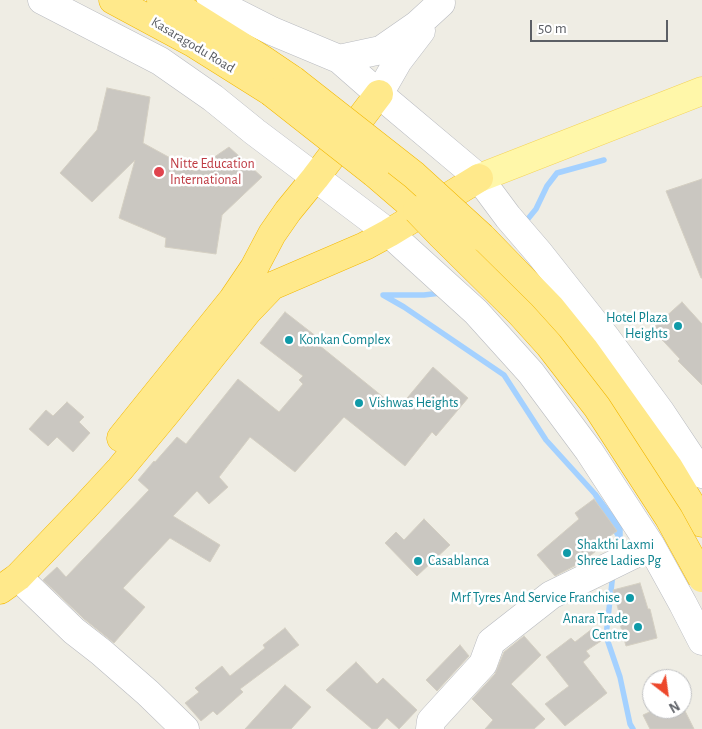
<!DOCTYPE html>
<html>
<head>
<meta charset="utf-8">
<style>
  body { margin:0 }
  #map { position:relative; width:702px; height:729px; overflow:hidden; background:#efede4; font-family:"Alegreya Sans",sans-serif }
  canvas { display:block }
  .north { position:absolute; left:642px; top:669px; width:50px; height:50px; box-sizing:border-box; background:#fff; border:1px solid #bebfc1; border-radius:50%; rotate:150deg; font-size:14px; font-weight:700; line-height:20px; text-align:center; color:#5c5f65 }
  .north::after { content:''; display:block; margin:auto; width:18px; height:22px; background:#ed482c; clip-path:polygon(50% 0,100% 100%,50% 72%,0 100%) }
  .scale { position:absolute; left:530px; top:20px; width:138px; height:22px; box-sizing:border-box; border:2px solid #5c5f65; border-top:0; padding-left:6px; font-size:15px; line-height:18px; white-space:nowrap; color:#5c5f65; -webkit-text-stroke:4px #fff; paint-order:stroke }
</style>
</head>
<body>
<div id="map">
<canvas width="702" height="729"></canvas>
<div class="north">N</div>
<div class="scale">50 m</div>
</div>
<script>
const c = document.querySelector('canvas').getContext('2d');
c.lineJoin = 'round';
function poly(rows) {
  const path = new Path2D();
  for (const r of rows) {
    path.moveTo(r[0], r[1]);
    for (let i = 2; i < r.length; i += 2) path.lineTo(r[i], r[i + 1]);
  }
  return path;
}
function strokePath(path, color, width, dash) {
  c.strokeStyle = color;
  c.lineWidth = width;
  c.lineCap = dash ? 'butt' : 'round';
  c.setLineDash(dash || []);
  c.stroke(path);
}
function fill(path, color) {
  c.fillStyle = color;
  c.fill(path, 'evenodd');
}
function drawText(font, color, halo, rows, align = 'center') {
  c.font = font + ' "Alegreya Sans",sans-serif';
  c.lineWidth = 5;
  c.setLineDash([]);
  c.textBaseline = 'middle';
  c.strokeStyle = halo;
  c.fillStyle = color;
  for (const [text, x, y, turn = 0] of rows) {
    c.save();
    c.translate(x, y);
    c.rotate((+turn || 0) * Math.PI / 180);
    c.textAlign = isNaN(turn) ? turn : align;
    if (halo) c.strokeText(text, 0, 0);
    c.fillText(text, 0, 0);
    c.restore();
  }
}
strokePath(poly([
  [527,220,536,209,547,186,557,173,604,160],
  [441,293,424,295,383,295,404,307,504,375,546,440,595,494,620,539,617,554],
  [441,293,424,295,383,295,404,307,504,375,546,440,595,494,620,528,620,539],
  [613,573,606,636,620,677,630,724,633,729]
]), '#a4d1ff', 5.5);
const building = poly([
  [107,88,150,97,143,143,194,171,229,147,262,177,222,215,216,254,165,247,166,238,119,218,135,160,92,202,60,173,97,130,107,88],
  [702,179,702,278,701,278,666,191,702,179],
  [682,302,702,324,702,385,678,361,680,359,652,329,682,302],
  [285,312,317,337,314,341,398,409,433,367,468,398,436,436,432,432,405,466,344,417,295,472,250,437,219,477,228,487,209,504,197,491,173,516,220,545,210,562,170,538,123,588,145,607,114,643,84,619,43,580,57,567,66,577,149,490,138,480,154,461,155,462,177,437,186,444,238,379,279,412,303,384,299,380,303,376,260,343,285,312],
  [67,402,84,417,79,422,90,433,73,452,57,437,48,446,29,429,46,410,53,416,67,402],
  [594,499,617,531,594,547,597,550,584,561,555,576,537,555,579,519,575,513,594,499],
  [424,519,450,545,417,576,385,543,396,532,404,540,424,519],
  [640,583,648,609,650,609,657,638,626,646,618,617,620,616,613,590,640,583],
  [285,628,299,645,240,689,243,692,217,715,213,711,201,721,185,703,199,692,195,688,222,666,230,676,265,648,263,645,285,628],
  [592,629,601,641,586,651,590,656,583,662,607,693,565,726,545,704,569,686,546,657,571,638,575,642,592,629],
  [524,636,541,655,511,684,545,719,534,729,485,729,493,720,472,699,495,674,504,652,524,636],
  [460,645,469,656,437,691,426,680,460,645],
  [356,662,377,684,383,678,417,710,399,729,387,718,377,729,372,729,326,690,356,662],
  [285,685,311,707,291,729,245,729,285,685],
  [656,709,684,709,694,729,650,729,643,715,656,709]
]);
fill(building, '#cac7c1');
strokePath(building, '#d4cfc2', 1);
const minor = poly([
  [42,0,160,61,213,98,255,132,389,233,476,312,531,373,589,451,651,546,683,604,702,641],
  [211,0,272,31,339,59,379,94,479,178,508,217,539,253,607,339,660,411,702,474],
  [339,59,381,50,417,25,441,3],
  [379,94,398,61,421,31],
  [18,577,74,631,101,652,148,693,185,729],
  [430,729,431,721,483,664,491,642,551,595,651,546]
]);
const major = poly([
  [479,178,702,91]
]);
const highway = poly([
  [113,0,193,43,271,92],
  [161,0,187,12,262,59,293,80],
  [374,173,417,210],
  [482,237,551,308,584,349,669,468,702,523],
  [121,438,233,299,254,268,272,234,288,211,315,178,379,94],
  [0,590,18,577,84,508,120,469,168,411,248,311,272,286,365,246,389,233,479,178]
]);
strokePath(minor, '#b9bbc0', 29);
strokePath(major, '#f4d358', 29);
strokePath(highway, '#f3b800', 29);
strokePath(minor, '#fff', 28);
strokePath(major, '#fff7a9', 28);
strokePath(highway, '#ffe98b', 28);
const highwayBridge = poly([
  [293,80,414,175,482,237],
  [271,92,374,173],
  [417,210,441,235,521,314,549,345,597,407,669,518,702,578]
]);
strokePath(highwayBridge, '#f3b800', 29, []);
strokePath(highwayBridge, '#ffe98b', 28);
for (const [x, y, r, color] of [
  [159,172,6,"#e0444e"],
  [678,326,5,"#0f9aa8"],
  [289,340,5,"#0f9aa8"],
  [359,403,5,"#0f9aa8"],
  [567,553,5,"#0f9aa8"],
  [418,561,5,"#0f9aa8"],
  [630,598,5,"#0f9aa8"],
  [638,627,5,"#0f9aa8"]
]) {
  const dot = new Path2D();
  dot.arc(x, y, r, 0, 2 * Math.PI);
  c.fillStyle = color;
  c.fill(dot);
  strokePath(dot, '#fff', 2);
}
drawText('14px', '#5c5f65', '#fff', [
  ["Kasaragodu Road",193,45,31]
]);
drawText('14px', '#be3a42', '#fff', [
  ["Nitte Education",170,164],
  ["International",170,180]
], 'left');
drawText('14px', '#0d838f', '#fff', [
  ["Hotel Plaza",668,318,"right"],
  ["Heights",668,334,"right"],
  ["Konkan Complex",299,340],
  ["Vishwas Heights",369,403],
  ["Shakthi Laxmi",577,545],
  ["Shree Ladies Pg",577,561],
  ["Casablanca",428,561],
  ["Mrf Tyres And Service Franchise",620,598,"right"],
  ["Anara Trade",628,619,"right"],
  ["Centre",628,635,"right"]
], 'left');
</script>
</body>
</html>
